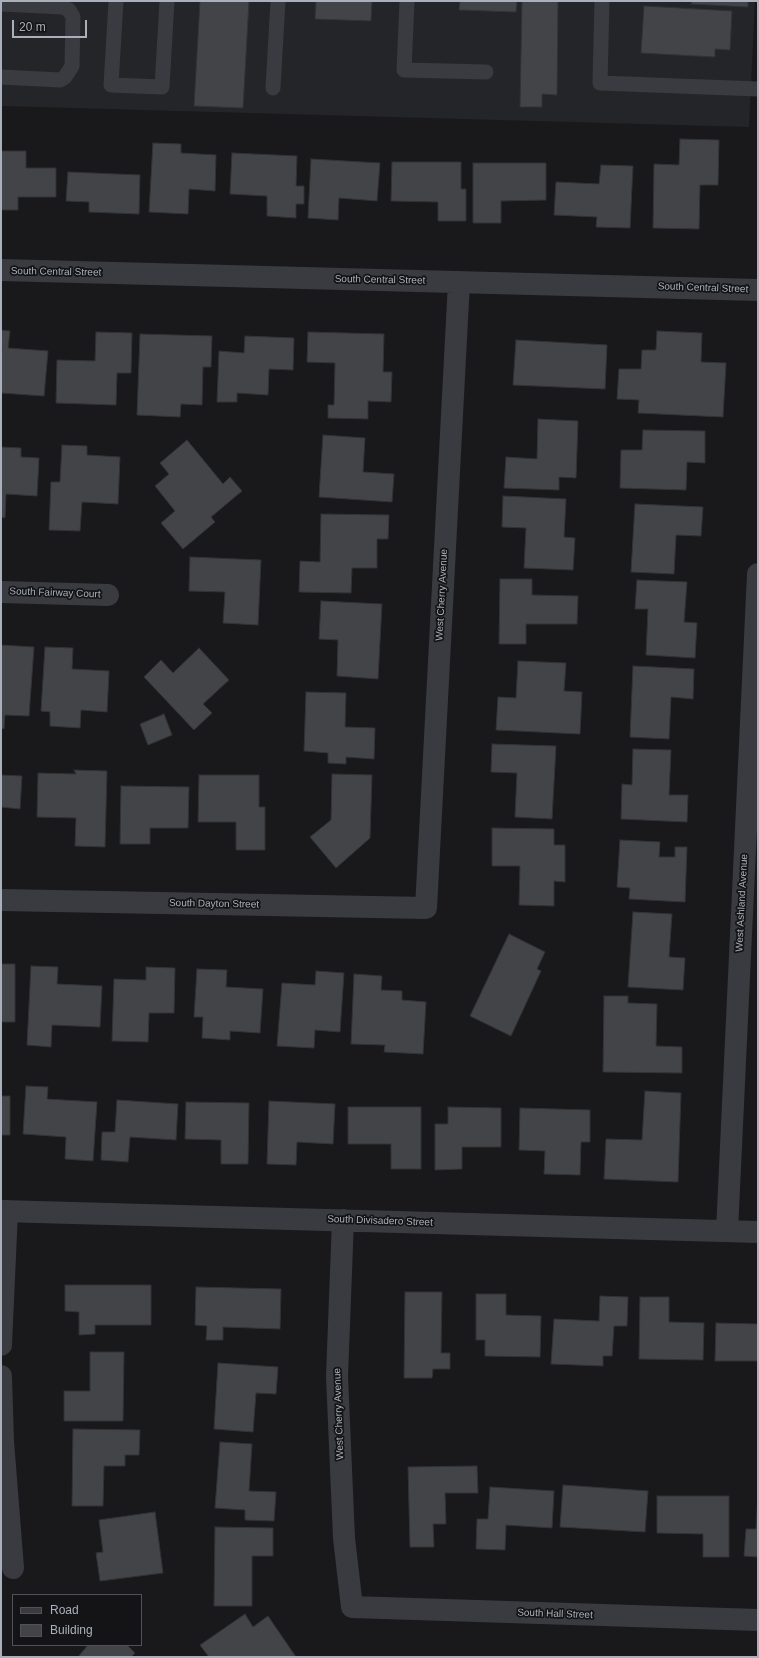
<!DOCTYPE html>
<html>
<head>
<meta charset="utf-8">
<style>
  body { margin:0 }
  #map { position:relative; width:759px; height:1658px; overflow:hidden; background:#19191b; font-family:Arial,sans-serif }
  canvas { display:block }
  .frame { position:absolute; inset:0; border:2px solid #aab0bb; pointer-events:none }
  .legend { position:absolute; left:12px; top:1594px; width:130px; height:52px; box-sizing:border-box; background:#141416; border:1px solid #505258; margin:0; padding:5px 7px; list-style:none; font-size:12px; color:#aab0bb }
  .legend li { display:flex; align-items:center; gap:8px; height:20px }
  .legend b { width:20px; border:1px solid #505258 }
  .scale { position:absolute; left:12px; top:20px; width:75px; height:18px; box-sizing:border-box; border:2px solid #aab0bb; border-top:0; padding-left:5px; font-size:12px; line-height:14px; white-space:nowrap; color:#aab0bb; -webkit-text-stroke:3px #141416; paint-order:stroke }
</style>
</head>
<body>
<div id="map">
<canvas width="759" height="1658"></canvas>
<div class="frame"></div>
<ul class="legend">
<li><b style="height:5px;background:#393b40"></b>Road</li>
<li><b style="height:11px;background:#434448"></b>Building</li>
</ul>
<div class="scale">20 m</div>
</div>
<script>
const c = document.querySelector('canvas').getContext('2d');
c.lineJoin = 'round';
function fill(path, color) {
  c.fillStyle = color;
  c.fill(path, 'evenodd');
}
function poly(rows) {
  const path = new Path2D();
  for (const r of rows) {
    path.moveTo(r[0], r[1]);
    for (let i = 2; i < r.length; i += 2) path.lineTo(r[i], r[i + 1]);
  }
  return path;
}
function strokePath(path, color, width, dash) {
  c.strokeStyle = color;
  c.lineWidth = width;
  c.lineCap = dash ? 'butt' : 'round';
  c.setLineDash(dash || []);
  c.stroke(path);
}
function drawText(font, color, halo, rows, align = 'center') {
  c.font = font + ' Arial,sans-serif';
  c.lineWidth = 3.5;
  c.setLineDash([]);
  c.textBaseline = 'middle';
  c.strokeStyle = halo;
  c.fillStyle = color;
  for (const [text, x, y, turn = 0] of rows) {
    c.save();
    c.translate(x, y);
    c.rotate((+turn || 0) * Math.PI / 180);
    c.textAlign = isNaN(turn) ? turn : align;
    if (halo) c.strokeText(text, 0, 0);
    c.fillText(text, 0, 0);
    c.restore();
  }
}
fill(poly([
  [1,1,755,1,749,127,1,106]
]), '#242528');
const building = poly([
  [200,1,249,1,243,108,194,106,200,1],
  [316,1,372,1,371,21,315,19,316,1],
  [460,1,517,1,516,12,459,10,460,1],
  [522,1,558,1,557,95,542,94,542,107,520,107,522,1],
  [692,1,748,1,748,7,691,4,692,1],
  [644,6,732,11,730,50,715,49,715,57,641,53,644,6],
  [680,139,719,140,718,185,700,185,699,229,653,228,654,164,679,165,680,139],
  [153,143,181,144,181,153,216,155,215,191,189,189,188,214,149,212,153,143],
  [1,151,26,151,26,168,56,168,56,197,18,197,18,210,1,210,1,151],
  [232,153,297,156,296,186,304,186,304,204,296,204,296,218,267,216,267,196,230,194,232,153],
  [311,159,380,163,377,201,339,198,338,220,308,218,311,159],
  [392,162,461,162,461,189,466,189,466,221,438,221,438,202,391,201,392,162],
  [473,163,546,163,546,200,501,201,501,223,473,223,473,163],
  [601,165,633,166,630,228,596,227,597,217,554,215,556,182,599,184,601,165],
  [68,172,140,175,139,214,89,212,89,202,66,201,68,172],
  [1,330,10,331,8,348,48,351,44,396,1,393,1,330],
  [657,331,702,333,701,362,726,363,723,417,638,413,639,400,617,399,619,369,641,369,642,350,656,350,657,331],
  [96,332,132,333,131,373,117,373,116,405,56,403,57,360,95,361,96,332],
  [308,332,384,334,383,372,392,372,391,402,368,401,368,419,328,418,328,405,334,405,335,363,307,362,308,332],
  [140,334,212,336,211,367,203,367,202,405,181,404,180,417,137,415,140,334],
  [245,336,294,338,293,370,269,369,268,395,237,393,237,402,217,402,219,351,244,353,245,336],
  [516,340,607,345,605,389,513,385,516,340],
  [538,419,578,421,576,478,559,477,559,490,504,488,506,457,537,459,538,419],
  [643,430,705,431,705,463,687,462,686,490,620,488,621,450,642,450,643,430],
  [323,435,365,438,363,472,394,474,392,502,319,497,323,435],
  [187,440,223,484,230,477,242,491,211,517,215,522,183,549,161,523,175,511,155,486,169,474,160,463,187,440],
  [62,445,87,446,87,455,120,457,118,504,82,502,80,531,49,530,51,482,60,482,62,445],
  [1,447,21,448,21,457,39,458,37,496,6,494,5,518,1,517,1,447],
  [503,496,566,499,564,537,575,538,573,570,524,568,526,528,502,527,503,496],
  [635,504,703,507,701,536,676,535,674,574,631,572,635,504],
  [321,514,389,515,388,539,377,539,377,568,352,568,351,593,299,592,300,561,320,562,321,514],
  [190,557,261,560,258,625,223,623,225,592,189,591,190,557],
  [500,579,532,579,532,595,578,596,577,624,526,624,526,644,499,644,500,579],
  [637,580,687,582,684,622,697,623,695,658,646,655,648,609,635,609,637,580],
  [321,601,382,604,378,679,337,676,338,640,319,639,321,601],
  [1,645,34,647,29,716,5,715,4,729,1,728,1,645],
  [45,647,73,648,72,669,109,671,107,712,81,710,80,728,50,726,50,712,41,711,45,647],
  [199,648,229,680,203,704,212,713,194,730,144,677,161,660,173,673,199,648],
  [518,661,566,663,564,691,582,692,580,734,496,730,498,697,516,698,518,661],
  [633,666,694,669,693,699,671,697,669,739,630,737,633,666],
  [306,692,346,693,345,727,375,728,374,759,346,757,346,764,328,763,328,753,304,751,306,692],
  [164,714,172,735,148,745,140,724,164,714],
  [492,744,556,746,552,819,515,817,517,773,491,772,492,744],
  [633,749,671,750,669,795,688,795,687,822,621,819,622,784,632,785,633,749],
  [74,770,107,771,105,847,75,846,76,818,37,817,38,773,76,774,74,770],
  [332,774,372,775,370,838,336,868,310,837,331,820,332,774],
  [1,775,22,776,20,809,1,807,1,775],
  [199,775,259,775,259,807,265,807,265,850,236,850,236,822,198,822,199,775],
  [121,786,189,787,188,828,150,828,150,844,120,844,121,786],
  [492,828,554,829,554,845,565,845,565,882,554,881,554,906,519,905,520,866,492,866,492,828],
  [620,840,660,842,659,857,675,857,675,847,687,847,685,902,629,899,630,888,617,887,620,840],
  [633,912,672,914,669,957,685,958,683,990,628,987,633,912],
  [509,934,545,952,537,969,541,971,511,1036,470,1016,509,934],
  [1,964,15,964,15,1022,1,1022,1,964],
  [31,966,58,967,57,984,102,986,100,1027,52,1025,51,1047,27,1045,31,966],
  [146,967,175,968,174,1013,149,1013,148,1042,112,1041,114,979,146,980,146,967],
  [197,969,227,970,226,987,263,989,260,1033,230,1031,230,1040,202,1038,203,1017,194,1017,197,969],
  [316,971,344,973,340,1032,315,1030,314,1048,277,1046,282,983,315,985,316,971],
  [354,974,382,976,381,990,402,991,402,1000,426,1002,423,1054,384,1052,385,1045,351,1044,354,974],
  [604,996,628,996,628,1003,657,1004,656,1046,682,1047,682,1073,603,1072,604,996],
  [26,1086,48,1087,47,1099,97,1102,93,1161,65,1159,66,1137,23,1134,26,1086],
  [645,1091,681,1093,678,1182,604,1179,606,1139,642,1140,645,1091],
  [1,1096,10,1096,10,1135,1,1135,1,1096],
  [117,1100,178,1104,176,1140,130,1137,128,1162,101,1160,102,1132,115,1132,117,1100],
  [269,1101,335,1104,333,1144,297,1142,296,1165,267,1164,269,1101],
  [186,1102,249,1103,248,1164,221,1164,221,1140,185,1139,186,1102],
  [348,1107,421,1107,421,1169,391,1169,391,1144,348,1144,348,1107],
  [448,1107,501,1108,501,1147,462,1147,462,1169,435,1170,435,1124,448,1124,448,1107],
  [520,1108,590,1110,590,1142,581,1142,580,1175,544,1174,545,1151,519,1150,520,1108],
  [65,1285,151,1285,151,1325,95,1325,95,1334,79,1335,79,1312,65,1311,65,1285],
  [196,1287,281,1289,280,1329,223,1327,223,1340,206,1340,207,1326,195,1325,196,1287],
  [405,1292,442,1292,441,1353,450,1353,450,1369,433,1369,432,1378,404,1378,405,1292],
  [476,1294,506,1294,506,1315,541,1316,540,1357,485,1356,485,1340,476,1340,476,1294],
  [600,1296,628,1297,627,1326,614,1326,612,1356,603,1356,603,1366,551,1364,554,1319,599,1321,600,1296],
  [640,1297,669,1297,669,1322,704,1323,703,1360,639,1359,640,1297],
  [716,1323,758,1324,758,1361,715,1361,716,1323],
  [90,1352,124,1352,123,1421,64,1421,64,1391,90,1391,90,1352],
  [218,1363,278,1367,276,1394,256,1393,253,1432,214,1429,218,1363],
  [73,1429,140,1430,139,1455,125,1455,125,1466,104,1466,103,1506,72,1506,73,1429],
  [220,1442,252,1444,249,1491,276,1492,274,1521,245,1520,245,1510,215,1508,220,1442],
  [477,1466,478,1493,445,1493,446,1524,433,1524,434,1547,410,1547,408,1467,477,1466],
  [563,1485,648,1491,645,1532,560,1527,563,1485],
  [490,1487,554,1491,552,1528,506,1525,505,1550,476,1549,477,1519,488,1519,490,1487],
  [657,1496,729,1496,729,1557,703,1557,703,1534,657,1533,657,1496],
  [758,1496,758,1557,744,1556,746,1529,756,1529,758,1496],
  [155,1512,163,1573,100,1581,96,1553,103,1552,99,1520,155,1512],
  [215,1527,273,1528,273,1556,252,1556,252,1606,214,1606,215,1527],
  [245,1614,253,1627,268,1616,296,1657,209,1657,200,1645,245,1614],
  [88,1645,127,1645,135,1653,131,1657,78,1657,88,1645]
]);
fill(building, '#434448');
strokePath(building, '#323337', 1);
strokePath(poly([
  [116,1,111,85,162,87,167,1],
  [407,1,404,70,486,72],
  [602,1,600,83,758,89],
  [1,4,63,7,69,10,73,17,72,66,65,77,60,80,1,77],
  [273,88,278,1]
]), '#393b40', 15);
strokePath(poly([
  [1,270,758,290],
  [1,592,108,595],
  [1,900,426,908,459,282],
  [1,1211,758,1232],
  [343,1220,337,1376,344,1538,352,1607,758,1620],
  [727,1231,758,574],
  [1,1345,7,1211],
  [1,1376,3,1441,13,1568]
]), '#393b40', 22);
drawText('10px', '#aab0bb', '#141416', [
  ["South Central Street",56,272,1],
  ["South Central Street",380,280,1],
  ["South Central Street",703,288,2],
  ["South Fairway Court",55,593,2],
  ["West Cherry Avenue",442,595,-87],
  ["West Ashland Avenue",742,903,-87],
  ["South Dayton Street",214,904,1],
  ["South Divisadero Street",380,1221,2],
  ["West Cherry Avenue",339,1414,-92],
  ["South Hall Street",555,1614,2]
]);
</script>
</body>
</html>
